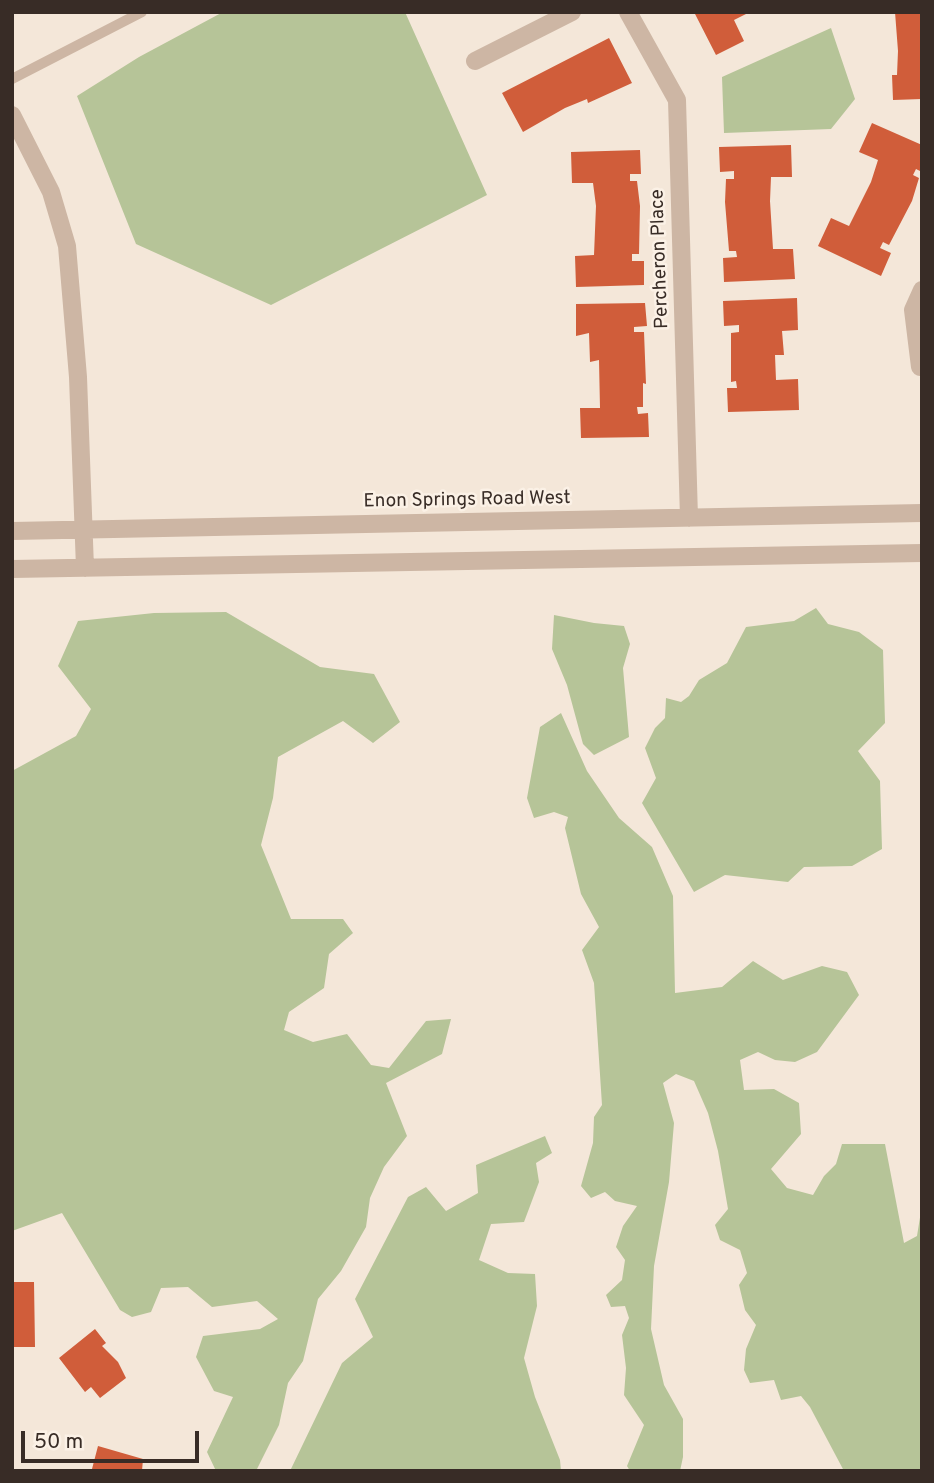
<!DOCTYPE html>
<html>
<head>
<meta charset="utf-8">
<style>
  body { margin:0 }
  #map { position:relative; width:934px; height:1483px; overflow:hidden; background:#f4e7d9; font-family:Overpass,sans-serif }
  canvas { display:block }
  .frame { position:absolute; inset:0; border:14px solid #382c26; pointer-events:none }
  .scale { position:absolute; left:21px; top:1431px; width:178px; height:32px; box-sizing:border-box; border:4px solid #382c26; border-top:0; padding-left:9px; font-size:21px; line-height:24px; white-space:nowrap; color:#382c26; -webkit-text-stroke:5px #fbf1e6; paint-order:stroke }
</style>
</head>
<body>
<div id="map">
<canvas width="934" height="1483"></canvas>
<div class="frame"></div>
<div class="scale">50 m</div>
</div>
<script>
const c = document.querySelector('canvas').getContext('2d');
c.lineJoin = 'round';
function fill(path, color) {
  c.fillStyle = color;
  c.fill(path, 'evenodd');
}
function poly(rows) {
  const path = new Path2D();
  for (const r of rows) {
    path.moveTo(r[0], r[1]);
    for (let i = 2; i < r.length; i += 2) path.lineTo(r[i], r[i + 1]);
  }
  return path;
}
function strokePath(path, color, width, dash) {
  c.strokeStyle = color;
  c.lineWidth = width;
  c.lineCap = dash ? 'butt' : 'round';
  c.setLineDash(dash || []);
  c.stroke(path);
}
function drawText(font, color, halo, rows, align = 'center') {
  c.font = font + ' Overpass,sans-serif';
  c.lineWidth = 5;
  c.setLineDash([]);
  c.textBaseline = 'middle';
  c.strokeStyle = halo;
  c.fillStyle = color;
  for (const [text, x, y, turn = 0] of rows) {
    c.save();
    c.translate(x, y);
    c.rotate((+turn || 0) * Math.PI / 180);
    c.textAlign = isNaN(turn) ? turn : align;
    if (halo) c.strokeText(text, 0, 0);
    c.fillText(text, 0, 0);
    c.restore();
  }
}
fill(poly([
  [223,12,405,12,487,195,271,305,136,244,77,96,139,57],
  [831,28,855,99,831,129,724,133,722,77],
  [816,608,828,624,859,632,883,650,885,723,858,751,880,781,882,849,852,866,804,867,788,882,725,875,694,892,642,803,656,778,645,748,655,728,665,718,666,698,681,702,689,696,699,680,727,663,746,627,794,621],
  [226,612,320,667,374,674,400,722,373,743,343,721,278,757,273,798,261,845,291,919,343,919,353,933,329,954,324,988,289,1012,284,1030,313,1042,347,1034,371,1065,389,1068,426,1021,451,1019,442,1054,386,1083,407,1136,384,1167,370,1198,366,1227,341,1271,318,1299,303,1361,288,1383,279,1425,256,1471,216,1471,207,1452,233,1397,214,1391,196,1357,203,1336,260,1329,278,1319,257,1301,212,1307,188,1287,161,1288,151,1312,132,1317,120,1310,62,1213,12,1231,12,771,76,736,91,709,58,666,78,621,154,613],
  [554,615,594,623,624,626,630,644,623,668,629,737,594,755,583,744,567,685,552,649],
  [561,713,587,771,619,818,652,847,673,896,675,993,722,987,753,961,783,980,822,966,847,972,859,995,817,1052,795,1062,775,1060,758,1052,740,1060,744,1090,774,1089,799,1103,801,1134,771,1169,787,1188,813,1195,824,1176,836,1164,842,1144,885,1144,904,1243,917,1236,922,1205,922,1471,844,1471,810,1407,801,1396,781,1400,774,1380,750,1383,744,1370,746,1349,756,1325,745,1310,739,1285,747,1273,740,1250,720,1240,715,1225,728,1209,718,1151,708,1113,694,1081,676,1074,663,1083,674,1123,669,1182,654,1266,651,1329,664,1385,683,1419,683,1457,680,1471,630,1471,627,1466,644,1425,624,1395,626,1368,622,1335,629,1318,625,1306,611,1307,606,1295,622,1280,625,1260,616,1247,623,1226,637,1206,615,1201,605,1192,591,1198,581,1186,593,1143,594,1117,602,1105,594,983,582,950,599,927,581,894,565,828,568,817,554,812,534,818,527,798,540,727],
  [545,1136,552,1153,536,1163,539,1182,524,1222,491,1224,479,1260,508,1273,535,1274,537,1306,524,1358,535,1397,560,1460,561,1471,290,1471,342,1363,373,1337,355,1299,408,1197,426,1187,446,1211,478,1193,476,1165]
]), '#b6c498');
fill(poly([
  [694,12,750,12,734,20,744,41,716,55],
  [895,12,922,12,922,99,893,100,892,75,897,75,898,51],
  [609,38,632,83,588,103,587,99,565,108,523,132,502,93],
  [872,123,922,145,922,172,916,169,913,175,919,178,912,201,889,245,883,242,880,248,891,253,881,276,818,246,831,218,849,226,871,182,878,160,859,152],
  [791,145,792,177,771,177,770,201,773,249,793,249,795,279,724,282,723,258,737,257,736,251,729,251,725,202,726,179,734,179,734,171,720,172,719,147],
  [640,150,641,174,630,174,630,181,637,181,640,206,639,254,632,254,632,261,644,261,644,285,576,287,575,256,594,255,596,206,593,183,572,183,571,152],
  [797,298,798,330,782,331,784,355,775,355,776,380,798,379,799,410,728,412,727,388,737,388,736,381,731,382,731,333,739,332,739,325,724,326,723,301],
  [645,303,647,326,634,327,634,332,644,332,646,384,643,383,643,407,637,407,638,414,648,413,649,437,581,438,580,408,600,408,599,360,590,362,589,333,576,336,576,304],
  [12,1282,34,1282,35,1347,12,1347],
  [95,1329,106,1343,102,1346,118,1362,126,1378,100,1398,91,1387,85,1392,59,1358],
  [98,1446,143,1459,142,1471,92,1469]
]), '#d05d3a');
strokePath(poly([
  [12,79,142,12]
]), '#cdb6a4', 10);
strokePath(poly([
  [628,12,677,100,689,518],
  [475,61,572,12],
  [12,115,51,192,67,246,78,377,85,568],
  [920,367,913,310,922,290],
  [12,531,922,513],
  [12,569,922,553]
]), '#cdb6a4', 18);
drawText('19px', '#382c26', '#fbf1e6', [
  ["Percheron Place",661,259,-92],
  ["Enon Springs Road West",467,501,-1]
]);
</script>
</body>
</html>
